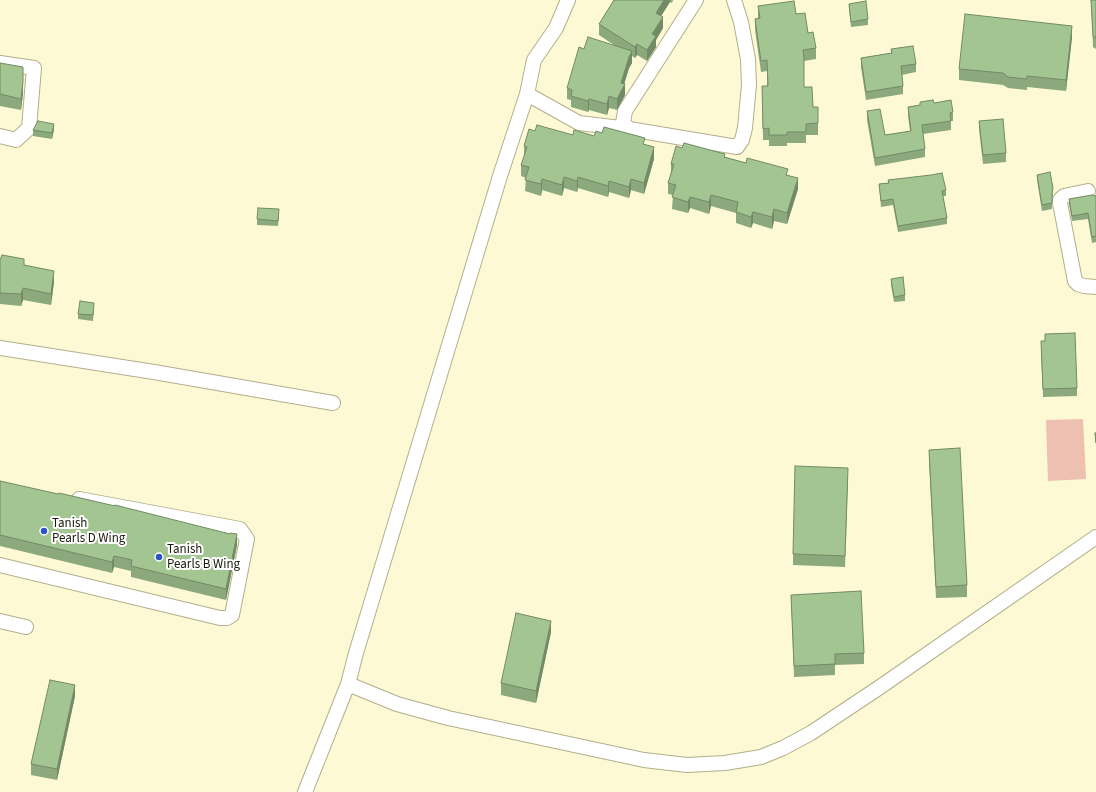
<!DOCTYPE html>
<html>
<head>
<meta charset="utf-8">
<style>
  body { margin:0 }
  canvas { display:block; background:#fdf9d4 }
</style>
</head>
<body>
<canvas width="1096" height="792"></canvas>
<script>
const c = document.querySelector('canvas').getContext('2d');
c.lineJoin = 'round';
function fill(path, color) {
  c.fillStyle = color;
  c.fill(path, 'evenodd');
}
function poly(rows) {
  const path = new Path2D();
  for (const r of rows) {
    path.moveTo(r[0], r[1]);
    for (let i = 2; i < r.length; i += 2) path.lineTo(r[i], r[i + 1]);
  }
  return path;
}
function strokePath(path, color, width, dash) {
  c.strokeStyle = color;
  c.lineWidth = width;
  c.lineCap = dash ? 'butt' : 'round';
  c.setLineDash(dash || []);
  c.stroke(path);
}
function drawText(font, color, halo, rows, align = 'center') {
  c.font = font + ' "Source Sans 3",sans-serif';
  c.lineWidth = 4;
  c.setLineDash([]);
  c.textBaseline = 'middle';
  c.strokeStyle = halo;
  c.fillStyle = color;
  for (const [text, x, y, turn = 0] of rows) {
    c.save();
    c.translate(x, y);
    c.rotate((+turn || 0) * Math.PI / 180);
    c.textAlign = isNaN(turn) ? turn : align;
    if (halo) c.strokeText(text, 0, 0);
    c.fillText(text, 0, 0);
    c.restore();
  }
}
fill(poly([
  [1083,419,1086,479,1048,481,1046,420]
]), '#edc0b2');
const street = poly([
  [568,0,556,28,534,60,527,94,500,176,356,653,348,684,397,704,448,718,644,760,687,765,725,763,761,757,783,748,811,733,880,687,1096,537],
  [696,0,625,111,623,123,629,129,737,147,742,140,745,128,749,85,748,59,741,22,734,0],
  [0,63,34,68,29,128,16,140,0,136],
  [527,94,579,123,629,129],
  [1088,191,1064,196,1060,200,1060,203,1075,281,1078,284,1084,286,1096,287],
  [0,348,154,372,333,403],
  [0,565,220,618,227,618,232,615,247,539,240,529,79,499],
  [0,621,26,627],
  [305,792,348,684]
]);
strokePath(street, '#b2af8b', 16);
strokePath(street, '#fff', 14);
fill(poly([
  [614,0,673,0,672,3,670,2,661,16,663,28,656,40,656,47,647,61,637,55,635,58,632,56,632,63,629,68,624,84,625,95,617,110,609,108,607,115,589,110,588,112,571,107,571,100,567,99,567,88,584,49,617,47,599,35,599,24],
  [1091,0,1096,0,1096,49,1093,47],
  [849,4,868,19,868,25,851,27,849,9],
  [758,6,796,14,808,33,816,48,816,59,804,61,804,87,813,107,818,107,818,135,806,135,806,143,787,143,787,146,769,146,769,140,763,140,762,86,767,86,767,71,761,72,755,30,755,19,758,18],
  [1072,37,1066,91,1027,87,1027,90,1008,88,1003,85,959,80,959,69],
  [891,49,916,64,916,72,902,75,903,86,903,94,866,100,861,67,861,58,891,53],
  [0,63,23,93,21,110,0,106],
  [920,102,934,103,953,112,953,121,951,121,951,130,923,134,925,149,925,157,875,166,867,120,867,111,885,135,910,131,908,116,908,107,920,105],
  [979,121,1006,153,1006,162,983,164,979,129],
  [54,129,52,139,33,136,33,130],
  [535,131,573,135,594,136,645,144,654,159,644,194,631,190,629,198,609,192,608,197,578,188,577,192,564,188,562,196,542,190,541,196,525,191,526,178,521,176,521,165,524,157,524,146],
  [682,148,725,157,788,175,798,189,787,224,774,221,772,229,753,223,751,228,736,223,736,213,711,206,709,214,690,208,688,213,672,209,673,195,668,194,668,183,671,174,671,164],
  [1037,175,1053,194,1052,198,1052,209,1042,211,1037,180],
  [888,180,946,190,946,196,943,196,947,218,947,224,898,232,893,205,881,207,879,184,888,183],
  [1096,196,1096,242,1092,243,1088,219,1072,221,1069,204,1069,199],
  [279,215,278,226,257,225,257,219],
  [0,260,24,265,54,282,51,305,23,300,21,306,0,304],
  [891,279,905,295,905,301,894,302,891,285],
  [94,309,93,321,78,319,78,314],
  [1045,341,1077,388,1077,396,1043,397,1041,349],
  [929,450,967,585,967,597,936,598,929,461],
  [848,479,845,567,793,565,793,554],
  [0,481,237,545,226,600,131,577,131,571,114,567,112,573,0,546,0,547],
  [791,595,864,653,864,664,835,665,835,675,794,677],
  [551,632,536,703,501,695,501,683],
  [75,696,57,780,31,775,31,764]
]), '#8ca97d');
fill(poly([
  [664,0,670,0,670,2,656,24,656,13],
  [663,17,663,28,656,40,656,47,647,61,647,50,652,34],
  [1072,26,1072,37,1066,91,1066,80],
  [637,44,637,55,635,58,635,47],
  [632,51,632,63,629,68,623,88,625,84,625,95,617,110,617,99,621,83,629,57],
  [23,82,23,93,21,110,21,99],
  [609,96,609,108,607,115,607,104],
  [589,99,589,110,588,112,588,101],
  [54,124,54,129,52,139,52,133],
  [654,147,654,159,644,194,644,183],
  [564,177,564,188,562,196,562,185],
  [578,177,578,188,577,192,577,181],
  [798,178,798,189,787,224,787,213],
  [542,179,542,190,541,196,541,184],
  [631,179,631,190,629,198,629,187],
  [609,181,609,192,608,197,608,186],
  [711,195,711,206,709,214,709,202],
  [690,197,690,208,688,213,688,202],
  [774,209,774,221,772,229,772,217],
  [753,212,753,223,751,228,751,217],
  [54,271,54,282,51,305,51,294],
  [23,288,23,300,21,306,21,294],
  [237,534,237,545,226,600,226,589],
  [114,556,114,567,112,573,112,562],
  [551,621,551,632,536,703,536,691],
  [75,685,75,696,57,780,57,769]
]), '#728a66');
const building = poly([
  [614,0,664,0,656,13,663,17,652,34,656,36,647,50,637,44,635,47,599,24,614,0],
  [1091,0,1096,0,1096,38,1093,36,1091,0],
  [794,1,796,14,805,13,808,33,813,32,816,48,803,50,804,58,804,87,812,87,813,107,818,107,818,123,806,124,806,132,787,132,787,135,769,135,769,128,763,129,762,86,768,86,767,60,761,61,755,19,760,18,758,6,794,1],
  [866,1,868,19,851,22,849,4,866,1],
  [965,14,1072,26,1066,80,1027,76,1027,79,1008,77,1003,73,959,69,965,14],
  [588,37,632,51,629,57,621,83,625,84,617,99,609,96,607,104,589,99,588,101,571,96,572,90,567,88,579,47,584,49,588,37],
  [913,46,916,64,901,66,903,86,866,92,861,58,892,53,891,49,913,46],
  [0,63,23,67,23,82,21,99,0,94,0,63],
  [933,100,934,103,951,100,953,112,950,113,951,121,922,125,925,149,875,158,867,111,880,109,885,135,911,131,908,107,920,105,920,102,933,100],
  [1003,119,1006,153,983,155,979,121,1003,119],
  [38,121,54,124,52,133,33,130,38,121],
  [537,125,573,135,574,130,594,136,596,131,602,133,604,127,645,138,643,144,654,147,644,183,631,179,629,187,609,181,608,186,578,177,577,181,564,177,562,185,542,179,541,184,525,180,529,167,521,165,527,147,524,146,529,129,535,131,537,125],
  [684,143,725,154,724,157,746,163,747,158,788,169,786,175,798,178,787,213,774,209,772,217,753,212,751,217,736,212,738,202,711,195,709,202,690,197,688,202,672,197,676,185,668,183,674,164,671,164,676,146,682,148,684,143],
  [1050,172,1053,188,1052,194,1052,203,1042,205,1037,175,1050,172],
  [942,173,946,190,942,191,947,218,898,226,893,199,881,201,879,184,889,183,888,180,931,175,942,173],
  [1092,195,1096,196,1096,236,1092,237,1088,213,1072,216,1069,199,1092,195],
  [258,208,279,209,278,221,257,219,258,208],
  [2,255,24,259,24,265,54,271,51,294,23,288,21,294,0,293,0,260,2,255],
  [903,277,905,295,894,297,891,279,903,277],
  [80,301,94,303,93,315,78,314,80,301],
  [1075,333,1077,388,1043,389,1041,341,1045,341,1045,334,1075,333],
  [1095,433,1096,433,1096,443,1095,433],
  [960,448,967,585,936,587,929,450,960,448],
  [795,466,848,468,845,556,793,554,795,466],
  [0,481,58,494,59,493,115,506,115,505,230,534,230,533,237,534,226,589,131,566,132,560,114,556,112,562,0,535,0,536,0,481],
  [861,591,864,653,835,654,835,664,794,666,791,595,861,591],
  [516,613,551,621,536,691,501,683,516,613],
  [50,680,75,685,57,769,31,764,50,680]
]);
fill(building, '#a3c591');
strokePath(building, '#728a66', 1);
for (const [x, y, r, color] of [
  [44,531,4,"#2c54c4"],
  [159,557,4,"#2c54c4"]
]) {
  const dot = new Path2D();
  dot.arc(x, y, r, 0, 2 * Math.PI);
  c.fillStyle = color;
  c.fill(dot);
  strokePath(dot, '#fff', 1.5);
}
drawText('13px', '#19180b', '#fff', [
  ["Tanish",52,524],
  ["Pearls D Wing",52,539],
  ["Tanish",167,550],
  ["Pearls B Wing",167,565]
], 'left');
</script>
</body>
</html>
